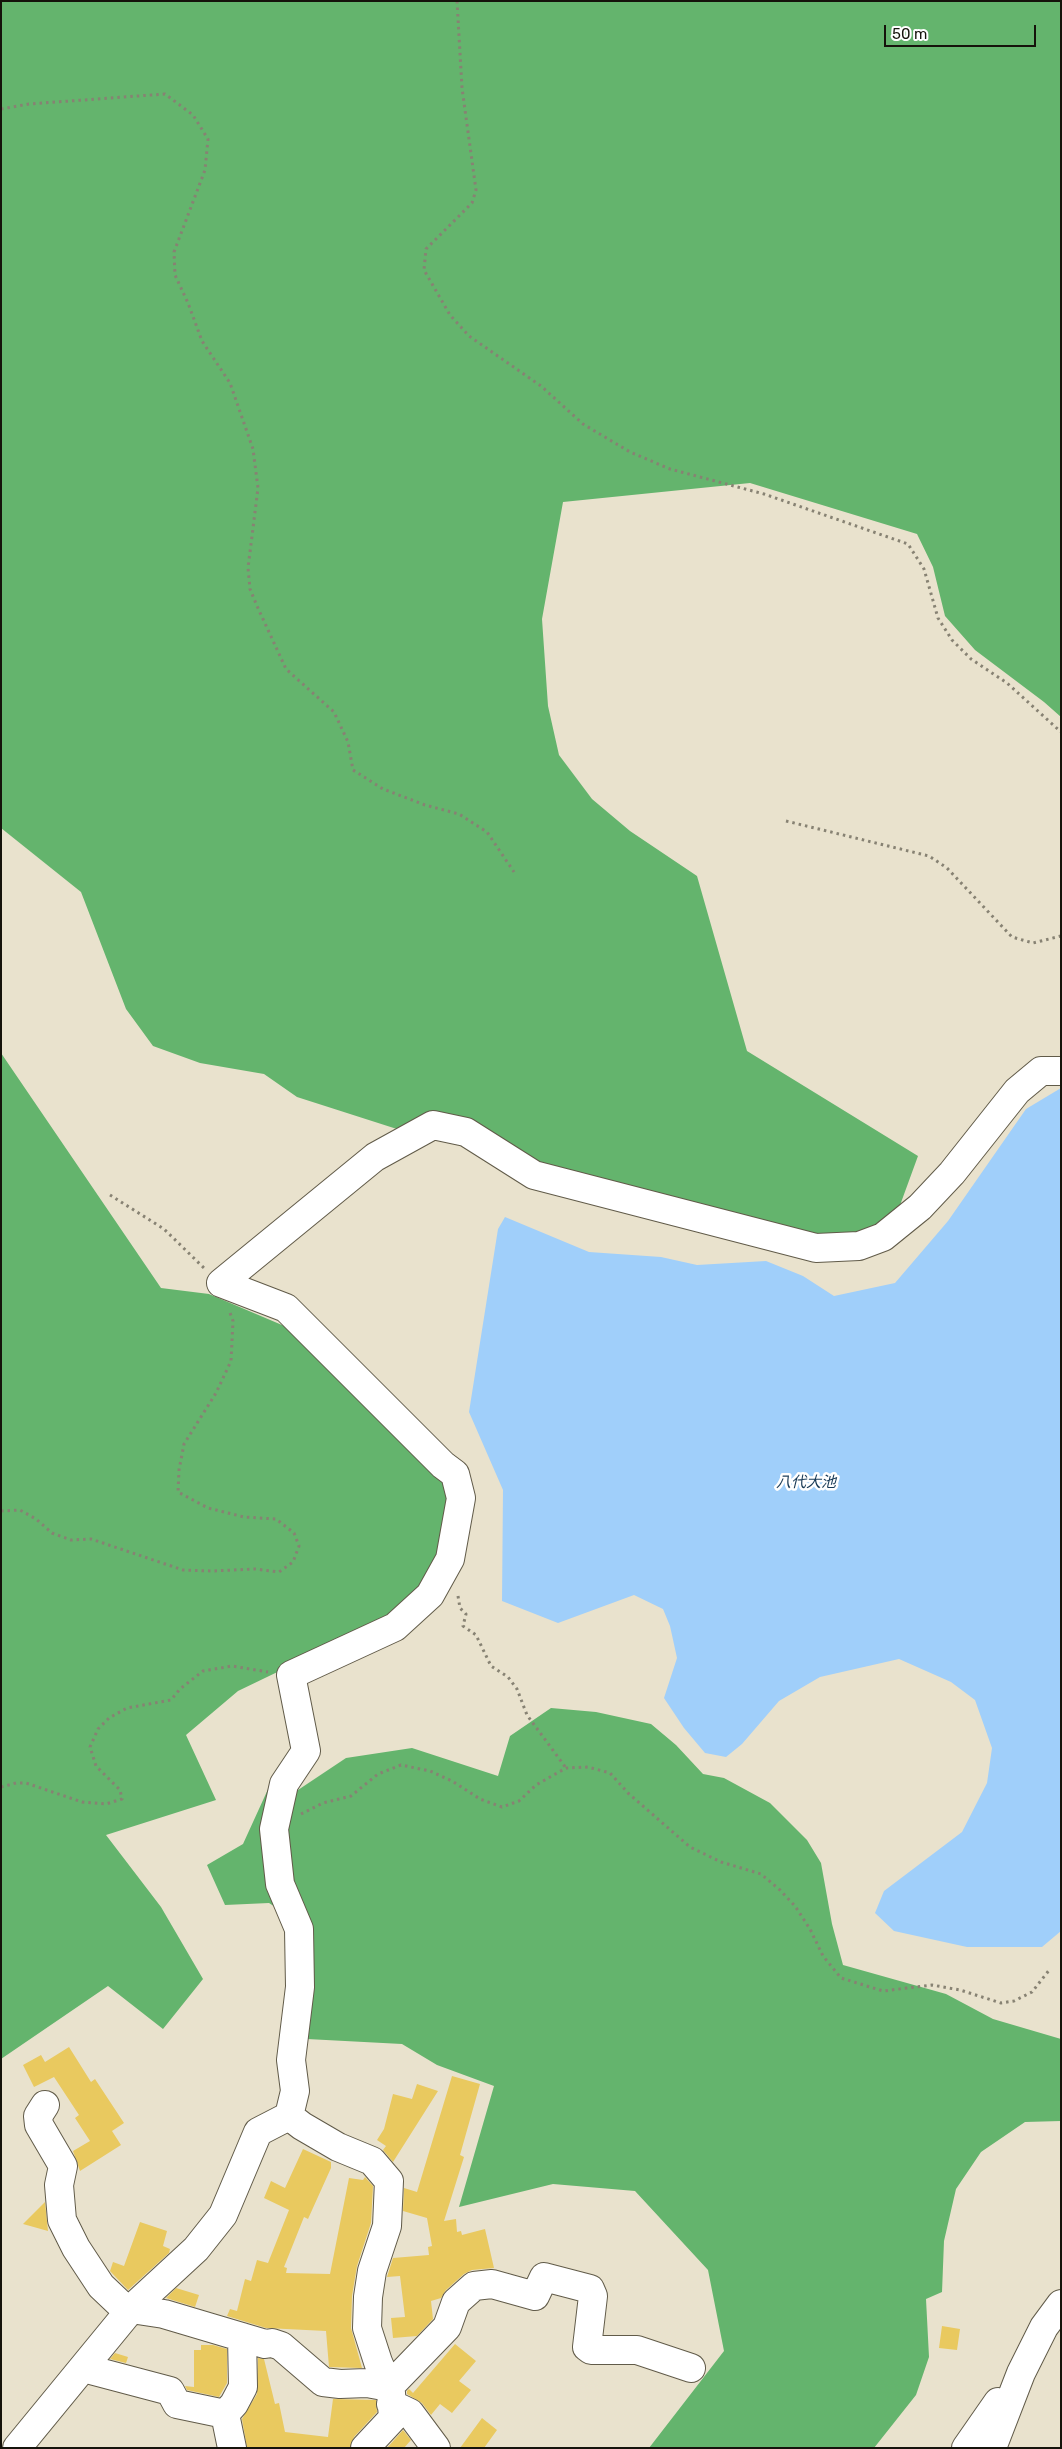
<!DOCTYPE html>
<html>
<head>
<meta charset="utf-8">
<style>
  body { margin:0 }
  #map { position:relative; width:1062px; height:2449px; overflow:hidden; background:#e9e2cd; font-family:Rubik,sans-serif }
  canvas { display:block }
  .frame { position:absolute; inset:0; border:2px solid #15130b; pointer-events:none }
  .scale { position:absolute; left:884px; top:25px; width:152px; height:22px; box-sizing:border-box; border:2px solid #15130b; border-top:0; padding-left:6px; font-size:15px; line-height:18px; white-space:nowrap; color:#15130b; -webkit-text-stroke:4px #fff; paint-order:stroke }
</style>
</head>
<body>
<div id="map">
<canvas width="1062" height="2449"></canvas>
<div class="frame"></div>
<div class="scale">50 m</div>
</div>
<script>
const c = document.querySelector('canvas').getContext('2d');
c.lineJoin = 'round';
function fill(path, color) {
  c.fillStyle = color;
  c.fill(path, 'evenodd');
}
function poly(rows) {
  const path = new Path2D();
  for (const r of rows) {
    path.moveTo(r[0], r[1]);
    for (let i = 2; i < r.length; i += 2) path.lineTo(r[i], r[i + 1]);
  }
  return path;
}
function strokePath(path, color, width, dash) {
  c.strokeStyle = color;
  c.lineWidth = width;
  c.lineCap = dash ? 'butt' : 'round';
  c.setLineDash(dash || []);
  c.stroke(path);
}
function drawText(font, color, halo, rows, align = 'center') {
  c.font = font + ' Rubik,"Noto Sans JP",sans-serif';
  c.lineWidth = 5;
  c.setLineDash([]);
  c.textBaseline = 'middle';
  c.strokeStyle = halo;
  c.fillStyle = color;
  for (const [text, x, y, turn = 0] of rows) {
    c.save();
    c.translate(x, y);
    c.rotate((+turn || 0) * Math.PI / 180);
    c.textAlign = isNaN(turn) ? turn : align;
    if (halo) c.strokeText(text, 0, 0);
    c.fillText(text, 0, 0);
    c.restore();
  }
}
fill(poly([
  [1,1,1061,1,1061,717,1044,702,975,650,945,616,933,567,917,534,750,483,563,502,542,619,548,706,559,755,592,799,630,831,697,876,747,1051,918,1156,895,1219,854,1242,819,1238,552,1171,482,1129,400,1130,297,1097,264,1074,200,1063,153,1046,126,1009,81,892,1,828],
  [1,1053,161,1288,209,1294,289,1328,438,1473,449,1497,443,1548,404,1611,238,1691,186,1735,216,1800,106,1835,161,1907,203,1979,163,2029,108,1986,1,2059],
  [551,1708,596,1712,651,1724,676,1745,703,1774,724,1778,770,1803,807,1840,821,1863,832,1924,843,1965,946,1994,993,2019,1061,2039,1061,2121,1025,2122,981,2152,956,2189,944,2241,942,2292,926,2299,929,2357,916,2395,874,2448,649,2448,724,2351,708,2270,635,2191,553,2184,459,2207,494,2086,437,2065,402,2044,307,2039,306,1927,269,1903,225,1905,207,1865,243,1844,269,1787,295,1792,346,1758,412,1748,498,1776,510,1736]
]), '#64b46d');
fill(poly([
  [1061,1088,1061,1931,1042,1947,967,1947,894,1931,875,1913,884,1891,962,1832,987,1783,992,1748,975,1700,951,1682,899,1659,820,1677,779,1701,742,1744,726,1757,705,1753,684,1728,664,1698,677,1658,670,1626,663,1609,634,1595,558,1623,502,1601,503,1490,469,1412,498,1229,505,1217,589,1252,661,1257,697,1265,766,1261,803,1276,834,1296,895,1283,948,1221,1026,1109]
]), '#a0cffa');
fill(poly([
  [69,2047,91,2082,95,2079,124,2123,112,2131,121,2145,80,2171,73,2151,90,2141,75,2118,79,2115,54,2077,34,2087,23,2065,41,2055,45,2062],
  [452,2076,480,2084,460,2155,464,2157,444,2221,456,2219,457,2232,461,2231,462,2235,485,2229,494,2268,472,2270,464,2274,446,2290,441,2298,431,2301,433,2319,417,2336,393,2338,391,2318,405,2317,400,2276,387,2277,393,2258,429,2255,428,2247,432,2246,427,2218,403,2211,404,2188,417,2192],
  [417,2084,438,2091,393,2162,383,2150,386,2146,377,2140,384,2129,393,2094,412,2099],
  [303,2149,331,2162,331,2168,308,2219,304,2217,284,2267,287,2268,286,2273,330,2274,349,2178,363,2180,365,2177,373,2186,371,2223,357,2266,352,2296,351,2328,362,2368,329,2367,326,2331,266,2328,227,2316,230,2309,237,2311,245,2279,251,2281,257,2260,268,2263,289,2210,264,2198,271,2181,285,2188],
  [45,2202,48,2231,23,2224],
  [140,2222,167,2231,163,2246,170,2249,169,2253,128,2290,110,2271,113,2262,124,2266],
  [176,2288,199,2295,195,2307,166,2298],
  [942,2326,960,2329,957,2350,939,2348],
  [455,2344,476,2361,459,2381,471,2390,452,2413,440,2404,431,2415,422,2403,407,2394,407,2391,409,2389,413,2393],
  [201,2345,213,2345,227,2349,227,2383,219,2397,187,2390,185,2386,194,2387,194,2350,201,2350],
  [115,2353,128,2357,126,2363,110,2359],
  [258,2358,264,2359,275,2404,279,2403,285,2432,328,2437,333,2399,376,2400,377,2412,354,2437,350,2448,247,2448,242,2419,257,2394],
  [482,2418,497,2430,484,2448,460,2448],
  [403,2430,411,2440,404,2448,387,2448]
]), '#e9c95f');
const minor = poly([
  [45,2105,38,2116,39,2125,63,2166,59,2185,62,2220,76,2248,101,2286,120,2304,131,2309,164,2314,265,2344,272,2343,281,2346,323,2382,340,2384,367,2383,389,2387,447,2327,456,2302,474,2286,492,2284,535,2296,544,2277,590,2289,593,2296,587,2347,591,2350,637,2350,691,2368],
  [289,2116,302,2126,338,2147,372,2161,389,2181,387,2226,372,2271,368,2297,367,2328,378,2362,391,2393,393,2418,365,2448],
  [83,2368,170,2391,177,2404,225,2414,234,2404,243,2387,242,2337],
  [391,2404,410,2413,436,2448],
  [225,2414,232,2448],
  [17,2448,131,2309,196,2249,223,2215,258,2132,289,2116,295,2091,291,2060,300,1987,299,1929,280,1884,274,1829,284,1784,306,1751,291,1675,395,1627,430,1595,450,1559,461,1498,455,1474,443,1465,286,1308,221,1283,375,1157,433,1125,466,1132,534,1175,816,1248,859,1246,883,1237,920,1207,952,1173,1017,1091,1041,1071,1061,1071],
  [966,2448,998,2402],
  [992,2448,1021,2373,1044,2327,1061,2304]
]);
strokePath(minor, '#615b49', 30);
strokePath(poly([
  [457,1,462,88,476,190,472,203,426,249,424,270,450,315,469,336,541,386,583,424,630,452,670,469,764,494,908,544,924,569,938,618,952,640,971,659,1007,683,1061,732],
  [1,109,29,104,165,94,193,115,208,139,205,170,174,252,175,275,188,303,202,341,230,383,253,449,258,488,248,568,250,589,257,606,286,669,334,712,348,742,353,770,383,789,425,805,459,814,487,832,514,872],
  [786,821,929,856,947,868,1012,937,1033,943,1061,936],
  [110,1195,164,1229,204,1268],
  [1,1511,20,1510,36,1519,52,1533,71,1540,91,1539,183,1570,212,1571,255,1569,279,1572,293,1562,299,1546,294,1533,276,1519,244,1517,208,1508,178,1492,179,1470,184,1444,216,1393,231,1361,233,1321,229,1310],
  [458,1596,460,1608,466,1614,463,1626,476,1635,491,1666,508,1677,517,1689,527,1715,566,1768],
  [1,1787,16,1783,26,1783,82,1802,106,1804,122,1799,120,1790,96,1766,90,1747,98,1729,109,1718,127,1708,171,1700,180,1689,203,1671,232,1666,268,1672],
  [301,1814,323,1803,351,1796,378,1774,401,1765,430,1771,452,1781,480,1799,502,1807,519,1801,536,1785,566,1768,588,1767,610,1773,628,1793,690,1847,721,1862,761,1874,780,1890,795,1906,810,1929,823,1956,841,1978,883,1991,932,1985,960,1990,1001,2003,1014,2001,1032,1992,1050,1969]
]), '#878273', 3, [2.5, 4]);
strokePath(minor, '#fff', 28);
drawText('italic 15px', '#173955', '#fff', [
  ["八代大池",806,1483]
]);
</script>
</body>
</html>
